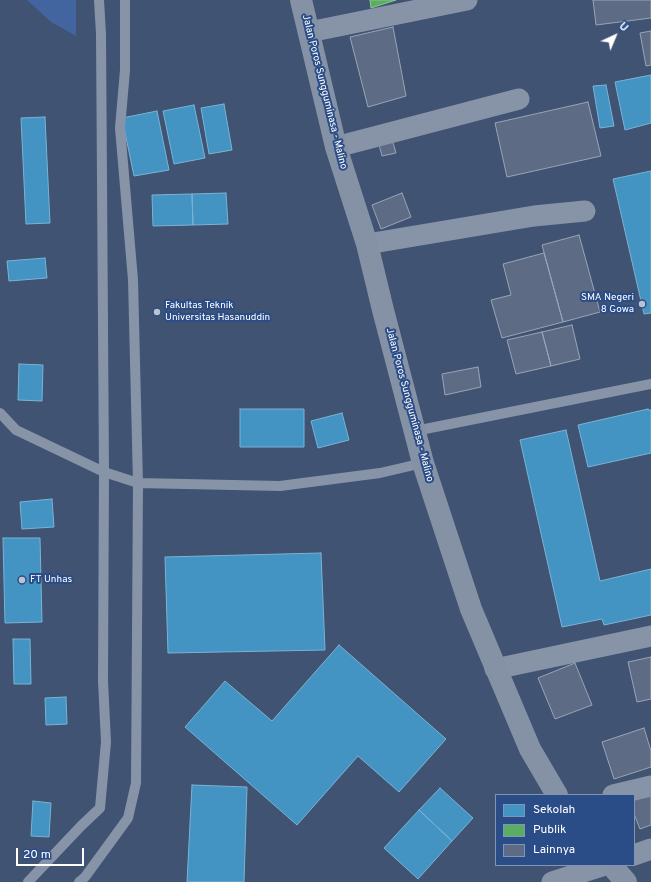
<!DOCTYPE html>
<html>
<head>
<meta charset="utf-8">
<style>
  body { margin:0 }
  #map { position:relative; width:651px; height:882px; overflow:hidden; background:#405372; font-family:Overpass,sans-serif }
  canvas { display:block }
  .legend { position:absolute; left:495px; top:794px; width:140px; height:72px; box-sizing:border-box; background:#2a4d88; border:1px solid #7f94b8; margin:0; padding:5px 7px; list-style:none; font-size:12px; color:#fff }
  .legend li { display:flex; align-items:center; gap:8px; height:20px }
  .legend b { width:20px; border:1px solid #7f94b8 }
  .north { position:absolute; left:595px; top:16px; width:40px; height:40px; -webkit-text-stroke:3px #2a4d88; paint-order:stroke; rotate:44deg; font-size:11px; font-weight:700; line-height:16px; text-align:center; color:#fff }
  .north::after { content:''; display:block; margin:auto; width:14px; height:18px; background:#fff; clip-path:polygon(50% 0,100% 100%,50% 72%,0 100%) }
  .scale { position:absolute; left:16px; top:848px; width:68px; height:18px; box-sizing:border-box; border:2px solid #fff; border-top:0; padding-left:5px; font-size:12px; line-height:14px; white-space:nowrap; color:#fff; -webkit-text-stroke:3px #2a4d88; paint-order:stroke }
</style>
</head>
<body>
<div id="map">
<canvas width="651" height="882"></canvas>
<ul class="legend">
<li><b style="height:11px;background:#4393c3"></b>Sekolah</li>
<li><b style="height:11px;background:#5aae61"></b>Publik</li>
<li><b style="height:11px;background:#5d6c84"></b>Lainnya</li>
</ul>
<div class="north">U</div>
<div class="scale">20 m</div>
</div>
<script>
const c = document.querySelector('canvas').getContext('2d');
c.lineJoin = 'round';
function fill(path, color) {
  c.fillStyle = color;
  c.fill(path, 'evenodd');
}
function poly(rows) {
  const path = new Path2D();
  for (const r of rows) {
    path.moveTo(r[0], r[1]);
    for (let i = 2; i < r.length; i += 2) path.lineTo(r[i], r[i + 1]);
  }
  return path;
}
function strokePath(path, color, width, dash) {
  c.strokeStyle = color;
  c.lineWidth = width;
  c.lineCap = dash ? 'butt' : 'round';
  c.setLineDash(dash || []);
  c.stroke(path);
}
function drawText(font, color, halo, rows, align = 'center') {
  c.font = font + ' Overpass,sans-serif';
  c.lineWidth = 4;
  c.setLineDash([]);
  c.textBaseline = 'middle';
  c.strokeStyle = halo;
  c.fillStyle = color;
  for (const [text, x, y, turn = 0] of rows) {
    c.save();
    c.translate(x, y);
    c.rotate((+turn || 0) * Math.PI / 180);
    c.textAlign = isNaN(turn) ? turn : align;
    if (halo) c.strokeText(text, 0, 0);
    c.fillText(text, 0, 0);
    c.restore();
  }
}
fill(poly([
  [27,0,76,0,76,36,51,22]
]), '#42659f');
const schools = poly([
  [651,75,651,123,625,130,615,82,651,75],
  [606,85,614,126,600,128,593,86,606,85],
  [224,104,232,150,209,154,201,108,224,104],
  [194,105,205,158,174,164,163,111,194,105],
  [157,111,169,170,134,176,122,118,157,111],
  [45,117,50,223,26,224,21,118,45,117],
  [651,171,651,313,644,314,613,179,651,171],
  [226,193,228,224,193,225,192,194,226,193],
  [192,194,193,225,153,226,152,195,192,194],
  [45,258,47,278,9,281,7,261,45,258],
  [19,364,43,365,42,401,18,400,19,364],
  [240,409,304,409,304,447,240,447,240,409],
  [648,409,648,410,651,410,651,453,588,467,578,425,648,409],
  [342,413,349,440,318,448,311,421,342,413],
  [566,430,600,581,651,569,651,615,604,625,602,619,562,627,520,440,566,430],
  [52,499,54,527,22,529,20,502,52,499],
  [3,538,40,538,42,622,5,623,3,538],
  [321,553,325,650,168,653,165,557,321,553],
  [13,639,30,639,31,684,14,684,13,639],
  [339,645,446,739,399,792,358,756,297,825,185,727,225,681,272,721,339,645],
  [66,697,67,724,46,725,45,698,66,697],
  [192,785,247,787,244,882,187,882,192,785],
  [440,788,473,818,452,841,419,810,440,788],
  [33,801,51,803,49,837,31,836,33,801],
  [419,810,452,841,418,879,384,848,419,810]
]);
fill(schools, '#4393c3');
strokePath(schools, '#7bb3d5', 1);
const public = poly([
  [370,0,396,0,371,8,370,0]
]);
fill(public, '#5aae61');
strokePath(public, '#8cc690', 1);
const building = poly([
  [593,0,651,0,651,18,596,25,593,0],
  [393,27,406,96,368,107,350,37,393,27],
  [651,31,651,65,646,66,640,33,651,31],
  [588,102,601,156,507,177,495,123,588,102],
  [392,139,396,153,382,156,378,141,392,139],
  [402,193,411,217,381,229,372,205,402,193],
  [579,235,600,312,563,322,542,245,579,235],
  [544,253,563,322,502,338,491,300,511,295,503,264,544,253],
  [572,325,580,359,551,366,542,332,572,325],
  [542,332,551,366,516,374,507,340,542,332],
  [478,367,481,387,445,395,442,374,478,367],
  [651,657,651,699,637,702,628,662,651,657],
  [575,663,592,705,555,719,538,678,575,663],
  [644,728,651,751,651,767,614,779,602,742,644,728],
  [651,781,651,825,640,829,634,814,634,795,651,781]
]);
fill(building, '#5d6c84');
strokePath(building, '#9aa4b6', 1);
strokePath(poly([
  [0,413,16,430,104,472,138,483,280,486,380,473,423,463],
  [415,431,651,384],
  [28,882,81,826,100,808,106,742,103,681,104,472,101,34,99,0],
  [79,882,85,877,128,818,136,783,138,483,133,280,120,128,125,70,125,0]
]), '#8794a8', 10);
strokePath(poly([
  [309,32,467,0],
  [336,147,519,99],
  [367,244,534,216,585,211],
  [495,669,651,636],
  [613,795,651,786],
  [634,855,651,849],
  [552,882,605,865]
]), '#8794a8', 21);
strokePath(poly([
  [301,0,336,147,367,244,383,310,423,463,471,609,530,749,557,795],
  [611,865,626,882]
]), '#8592a5', 22);
for (const [x, y, r, color] of [
  [642,304,4,"#bcc3ce"],
  [157,312,4,"#bcc3ce"],
  [22,580,4,"#bcc3ce"]
]) {
  const dot = new Path2D();
  dot.arc(x, y, r, 0, 2 * Math.PI);
  c.fillStyle = color;
  c.fill(dot);
  strokePath(dot, '#2a4d88', 1.5);
}
drawText('10px', '#fff', '#2a4d88', [
  ["Jalan Poros Sungguminasa - Malino",324,92,76],
  ["Jalan Poros Sungguminasa - Malino",409,405,75]
]);
drawText('10px', '#fff', '#2a4d88', [
  ["SMA Negeri",634,298,"right"],
  ["8 Gowa",634,310,"right"],
  ["Fakultas Teknik",165,306],
  ["Universitas Hasanuddin",165,318],
  ["FT Unhas",30,580]
], 'left');
</script>
</body>
</html>
